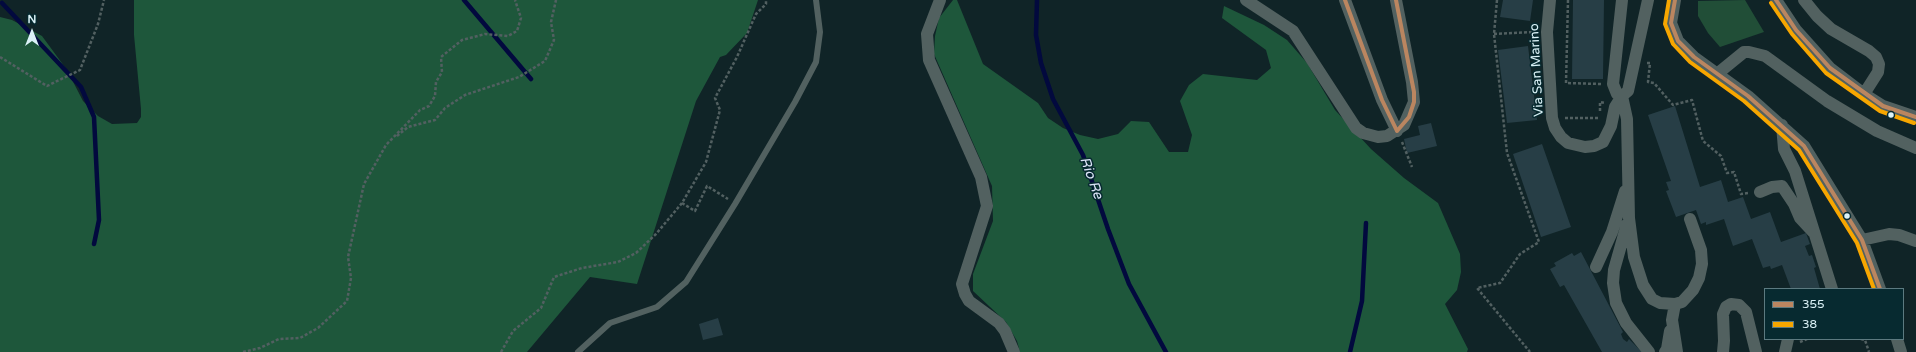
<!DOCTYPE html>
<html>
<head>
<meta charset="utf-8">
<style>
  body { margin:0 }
  #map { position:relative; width:1916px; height:352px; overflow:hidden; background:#102427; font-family:"Varela Round",sans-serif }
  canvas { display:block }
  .legend { position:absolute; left:1764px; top:288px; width:140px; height:52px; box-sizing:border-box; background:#072a30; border:1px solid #5c7a80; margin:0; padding:5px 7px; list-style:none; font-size:12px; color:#dbf2f7 }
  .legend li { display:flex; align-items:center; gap:8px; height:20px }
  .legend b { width:20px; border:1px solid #5c7a80 }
  .north { position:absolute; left:12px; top:12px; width:40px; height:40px; -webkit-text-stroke:3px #072a30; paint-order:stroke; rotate:0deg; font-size:11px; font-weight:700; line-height:16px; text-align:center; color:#dbf2f7 }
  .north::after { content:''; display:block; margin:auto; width:14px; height:18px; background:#dbf2f7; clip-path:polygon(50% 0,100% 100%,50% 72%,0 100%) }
</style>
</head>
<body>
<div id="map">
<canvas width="1916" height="352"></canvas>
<ul class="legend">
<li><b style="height:5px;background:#bb8660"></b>355</li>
<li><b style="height:5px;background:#f7a600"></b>38</li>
</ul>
<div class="north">N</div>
</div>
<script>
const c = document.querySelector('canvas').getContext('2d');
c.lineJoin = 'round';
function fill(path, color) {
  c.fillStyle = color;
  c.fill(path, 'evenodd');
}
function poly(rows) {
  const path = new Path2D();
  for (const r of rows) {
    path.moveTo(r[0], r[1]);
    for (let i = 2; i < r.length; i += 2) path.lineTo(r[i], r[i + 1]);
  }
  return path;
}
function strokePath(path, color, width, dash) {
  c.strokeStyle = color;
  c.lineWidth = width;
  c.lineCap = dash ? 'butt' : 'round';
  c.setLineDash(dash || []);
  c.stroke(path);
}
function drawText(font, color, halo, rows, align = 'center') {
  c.font = font + ' "Varela Round",sans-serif';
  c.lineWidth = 3;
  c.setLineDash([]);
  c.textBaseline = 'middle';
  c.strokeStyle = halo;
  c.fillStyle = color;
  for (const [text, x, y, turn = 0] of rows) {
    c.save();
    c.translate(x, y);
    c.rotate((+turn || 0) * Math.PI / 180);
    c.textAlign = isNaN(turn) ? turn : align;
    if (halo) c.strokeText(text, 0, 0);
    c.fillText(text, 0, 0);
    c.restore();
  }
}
fill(poly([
  [1745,0,1764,32,1720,47,1708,33,1698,16,1698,1]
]), '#214e37');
fill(poly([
  [134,0,758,0,747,33,726,55,720,57,696,101,637,284,590,277,527,352,0,352,0,17,12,20,42,36,67,70,83,101,98,116,112,124,137,123,141,117,141,109,134,35],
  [953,0,957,0,983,64,1038,103,1048,118,1063,128,1080,135,1098,139,1118,134,1131,121,1149,122,1169,152,1188,152,1192,135,1180,101,1189,85,1203,74,1257,80,1271,68,1266,50,1222,18,1224,6,1264,25,1287,40,1307,63,1335,110,1371,149,1404,178,1438,203,1460,254,1461,272,1457,290,1445,304,1468,349,1467,352,1020,352,1017,341,1006,322,973,291,973,274,993,221,992,186,934,54,935,36,939,18]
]), '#1e573b');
strokePath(poly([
  [464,0,531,79],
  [1037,0,1036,35,1041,63,1053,99,1083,155,1108,229,1129,284,1166,352],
  [2,3,81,87,94,117,99,220,94,244],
  [1350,352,1362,301,1366,223]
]), '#02093e', 4.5);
fill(poly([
  [1503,0,1533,0,1530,21,1500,17],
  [1573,0,1604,0,1603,79,1572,79],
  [1528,46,1537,120,1507,123,1498,50],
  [1675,106,1700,187,1721,180,1728,202,1743,197,1751,219,1770,212,1781,242,1806,233,1810,244,1805,246,1809,256,1812,255,1816,267,1814,268,1820,289,1791,289,1782,265,1771,269,1770,266,1763,268,1752,239,1733,246,1724,219,1706,225,1706,222,1701,224,1696,210,1676,217,1666,191,1669,190,1666,182,1671,181,1648,115],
  [1431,123,1437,146,1407,153,1404,139,1420,135,1418,126],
  [1542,144,1571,227,1541,237,1513,154],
  [1581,252,1623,332,1621,334,1623,339,1627,342,1629,339,1642,352,1602,352,1564,285,1560,287,1550,269,1556,266,1554,263,1572,253,1574,256],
  [718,318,723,335,703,340,699,324]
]), '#273e46');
strokePath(poly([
  [1497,0,1494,34,1507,153,1539,242,1520,254,1500,283,1477,288,1530,352],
  [1568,0,1566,83,1601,84],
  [1494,34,1534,32],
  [0,57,47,86,80,70,98,24,104,0],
  [1647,63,1650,63,1648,82,1654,83,1673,105,1692,100,1703,141,1721,156,1727,173,1734,172,1741,194,1748,193],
  [1600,111,1600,102,1605,103],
  [1565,118,1600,118],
  [397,136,408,127,435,120,445,108,465,95,519,77,545,61,554,40,551,22,556,0],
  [1402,142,1412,167],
  [682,203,695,211,707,186,728,199],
  [1861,339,1865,340,1869,352],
  [1800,342,1807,339],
  [243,352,260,348,279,339,300,338,318,328,347,301,351,278,348,257,364,184,386,145,420,110,429,106,435,96,436,82,442,72,441,57,462,40,485,34,508,36,517,31,521,18,515,0],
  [501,352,513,331,541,308,554,277,582,268,618,262,636,253,656,234,682,203,706,162,720,110,715,98,737,57,756,14,766,4,766,0]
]), '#526061', 2.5, [3, 2]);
strokePath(poly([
  [578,352,610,323,657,307,686,282,735,204,795,102,816,62,820,32,816,0]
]), '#526160', 6);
strokePath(poly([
  [940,0,927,34,929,60,981,177,987,206,962,284,965,294,969,301,999,323,1005,331,1014,352],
  [1246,0,1293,31,1356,128,1363,133,1378,137,1387,136,1404,125,1414,102,1412,82,1396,0],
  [1345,0,1382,100,1397,131],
  [1550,0,1547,32,1552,118,1555,128,1561,137,1568,143,1585,147,1594,146,1603,142,1611,126,1615,107,1622,96,1628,91,1648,0],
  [1622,0,1613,84,1617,94,1622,96,1627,119,1629,218,1634,257,1643,285,1652,299,1660,303,1675,304,1682,302,1693,290,1699,278,1702,264,1701,250,1690,219],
  [1675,0,1671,23,1678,41,1694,57,1748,96,1804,146,1862,240,1880,289],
  [1776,0,1796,30,1830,68,1864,94,1883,106,1916,117],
  [1804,0,1817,16,1831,29,1869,51,1876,57,1879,64,1878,72,1864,94],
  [1717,74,1744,52,1749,52,1765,56,1827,101,1877,131,1916,148],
  [1782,125,1784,149,1795,171,1832,289],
  [1760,192,1772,187,1782,186,1794,204,1800,218,1813,232],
  [1627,224,1614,270,1613,283,1616,303,1626,323,1649,352],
  [1862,240,1889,234,1899,235,1916,241],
  [1596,267,1612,232,1625,191],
  [1675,304,1672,320,1677,352],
  [1897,339,1901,352],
  [1665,352,1667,349,1670,331],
  [1723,352,1724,341,1723,314,1726,307,1731,304,1739,305,1746,312,1756,352],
  [1785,352,1788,339]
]), '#526160', 12);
strokePath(poly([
  [1345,0,1382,100,1397,131],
  [1396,0,1414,92,1414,102,1409,117,1397,131],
  [1675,0,1671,23,1678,41,1694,57,1748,96,1804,146,1862,240,1880,289],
  [1776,0,1796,30,1830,68,1883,106,1916,117]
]), '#bb8660', 4);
strokePath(poly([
  [1669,0,1665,24,1673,44,1690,62,1744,101,1799,150,1857,243,1874,289],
  [1771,3,1792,34,1826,73,1880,111,1914,123]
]), '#f7a600', 4);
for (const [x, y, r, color] of [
  [1891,115,3.5,"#dbf2f7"],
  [1847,216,3.5,"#dbf2f7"]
]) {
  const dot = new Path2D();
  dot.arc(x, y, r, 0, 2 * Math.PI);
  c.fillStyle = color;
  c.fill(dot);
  strokePath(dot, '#072a30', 1.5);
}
drawText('13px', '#dbf2f7', '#072a30', [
  ["Via San Marino",1537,70,-93]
]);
drawText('italic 14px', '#dae3f6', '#072a30', [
  ["Rio Re",1091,178,70]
]);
</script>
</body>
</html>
